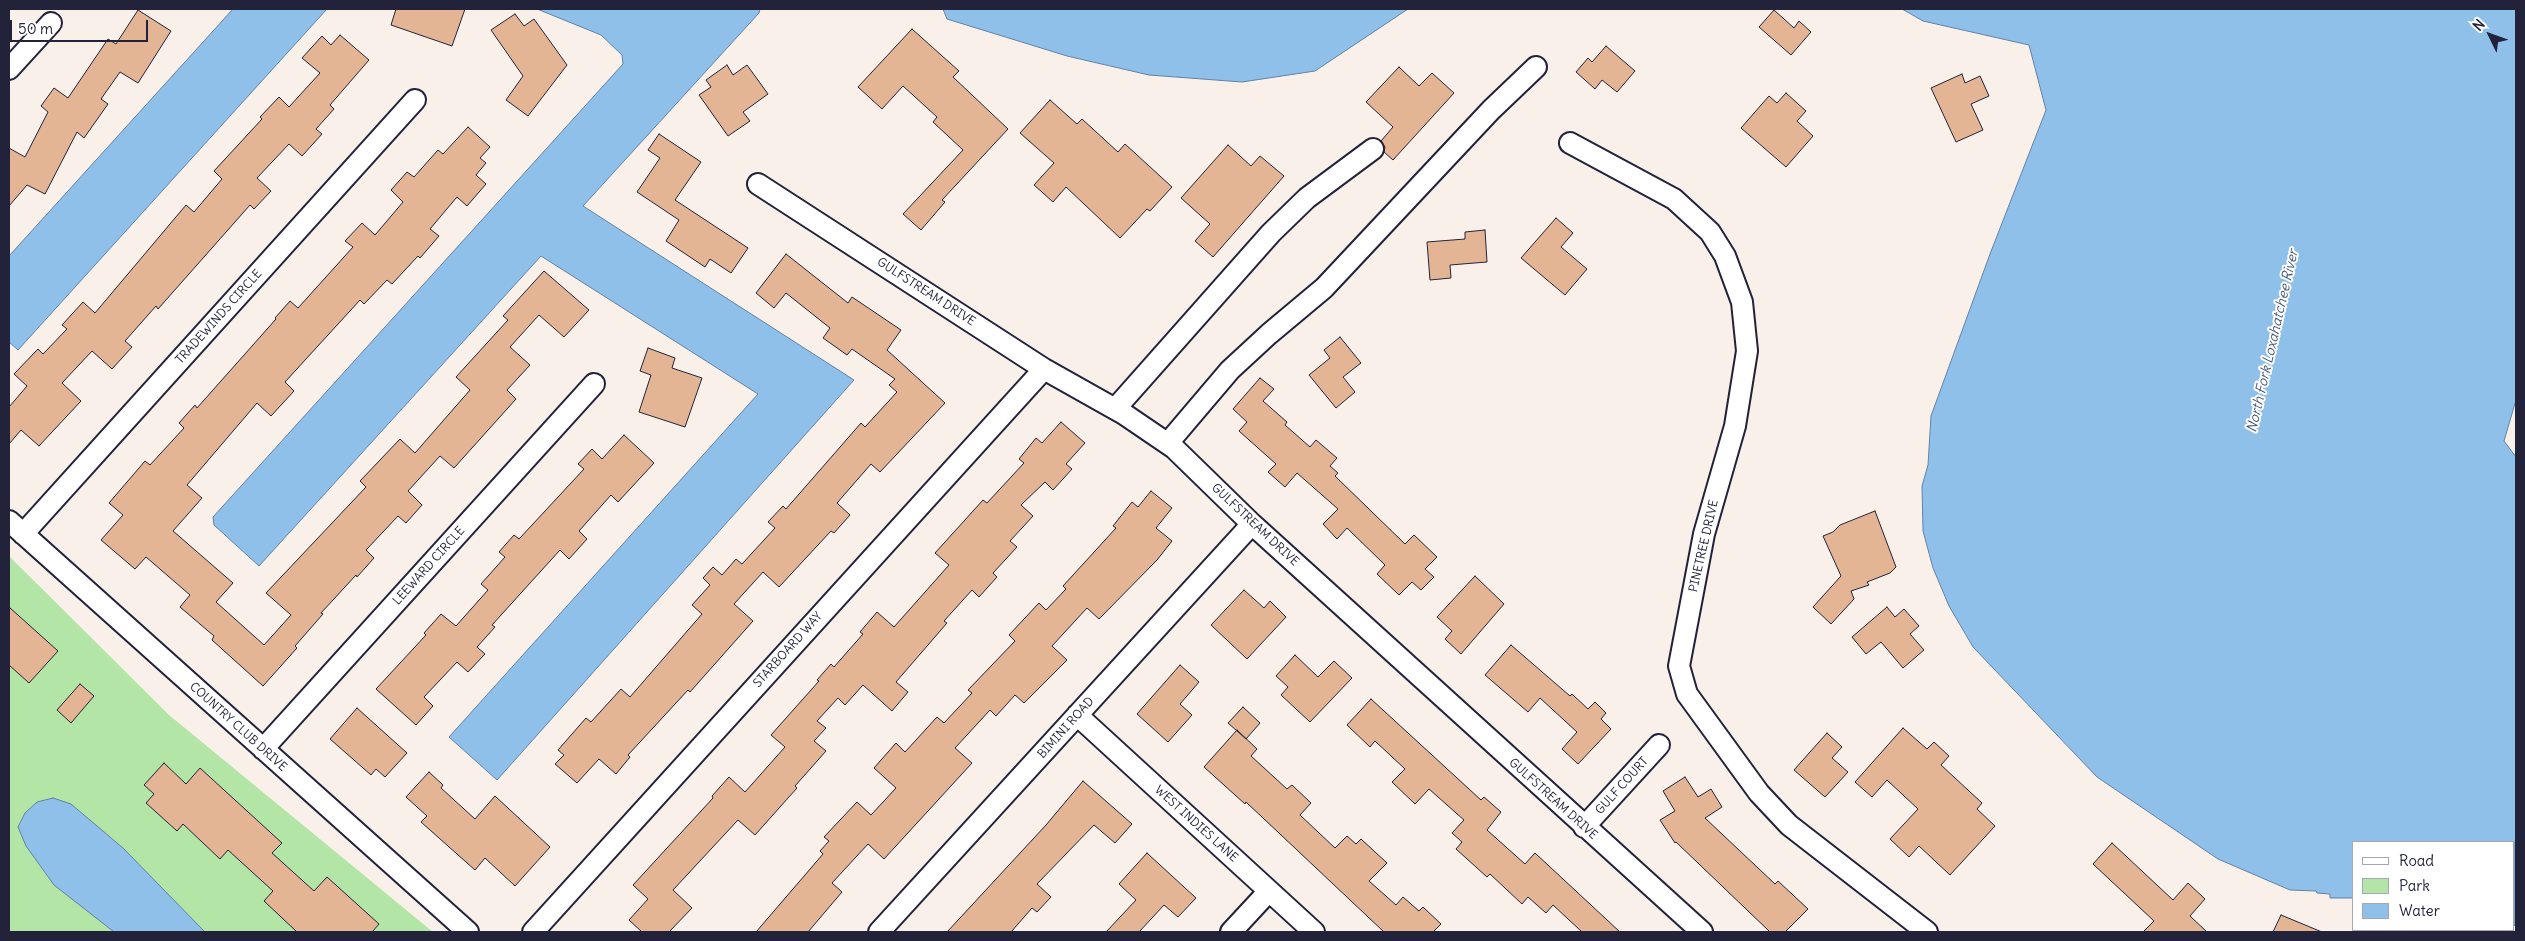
<!DOCTYPE html>
<html>
<head>
<meta charset="utf-8">
<style>
  body { margin:0 }
  #map { position:relative; width:2525px; height:941px; overflow:hidden; background:#faf0ea; font-family:Delius,sans-serif }
  canvas { display:block }
  .frame { position:absolute; inset:0; border:10px solid #22223b; pointer-events:none }
  .legend { position:absolute; left:2352px; top:841px; width:162px; height:90px; box-sizing:border-box; background:#fff; border:1px solid #a7a7b1; margin:0; padding:6px 9px; list-style:none; font-size:15px; color:#22223b }
  .legend li { display:flex; align-items:center; gap:10px; height:25px }
  .legend b { width:25px; border:1px solid #a7a7b1 }
  .north { position:absolute; left:2465px; top:10px; width:50px; height:50px; -webkit-text-stroke:4px #fff; paint-order:stroke; rotate:312deg; font-size:14px; font-weight:700; line-height:20px; text-align:center; color:#22223b }
  .north::after { content:''; display:block; margin:auto; width:18px; height:22px; background:#22223b; clip-path:polygon(50% 0,100% 100%,50% 72%,0 100%) }
  .scale { position:absolute; left:10px; top:20px; width:138px; height:22px; box-sizing:border-box; border:2px solid #22223b; border-top:0; padding-left:6px; font-size:15px; line-height:18px; white-space:nowrap; color:#22223b; -webkit-text-stroke:4px #fff; paint-order:stroke }
</style>
</head>
<body>
<div id="map">
<canvas width="2525" height="941"></canvas>
<div class="frame"></div>
<ul class="legend">
<li><b style="height:6px;background:#fff"></b>Road</li>
<li><b style="height:14px;background:#b2e5a6"></b>Park</li>
<li><b style="height:14px;background:#8ec0ea"></b>Water</li>
</ul>
<div class="north">N</div>
<div class="scale">50 m</div>
</div>
<script>
const c = document.querySelector('canvas').getContext('2d');
c.lineJoin = 'round';
function fill(path, color) {
  c.fillStyle = color;
  c.fill(path, 'evenodd');
}
function poly(rows) {
  const path = new Path2D();
  for (const r of rows) {
    path.moveTo(r[0], r[1]);
    for (let i = 2; i < r.length; i += 2) path.lineTo(r[i], r[i + 1]);
  }
  return path;
}
function strokePath(path, color, width, dash) {
  c.strokeStyle = color;
  c.lineWidth = width;
  c.lineCap = dash ? 'butt' : 'round';
  c.setLineDash(dash || []);
  c.stroke(path);
}
function drawText(font, color, halo, rows, align = 'center') {
  c.font = font + ' Delius,sans-serif';
  c.lineWidth = 4;
  c.setLineDash([]);
  c.textBaseline = 'middle';
  c.strokeStyle = halo;
  c.fillStyle = color;
  for (const [text, x, y, turn = 0] of rows) {
    c.save();
    c.translate(x, y);
    c.rotate((+turn || 0) * Math.PI / 180);
    c.textAlign = isNaN(turn) ? turn : align;
    if (halo) c.strokeText(text, 0, 0);
    c.fillText(text, 0, 0);
    c.restore();
  }
}
fill(poly([
  [9,556,169,715,433,932,9,932]
]), '#b2e5a6');
const water = poly([
  [233,9,327,9,18,350,9,342,9,256,233,9],
  [537,9,760,9,759,13,583,206,854,380,497,780,449,737,758,394,541,256,259,566,214,525,213,517,623,64,622,55,601,35,537,9],
  [943,9,1408,9,1315,71,1242,82,1149,75,1067,56,947,19,943,9],
  [1902,9,2516,9,2516,400,2504,441,2516,457,2516,927,2514,925,2514,842,2354,842,2354,898,2330,898,2330,894,2317,893,2316,891,2290,890,2218,859,2097,777,1973,647,1949,606,1933,568,1923,531,1922,486,1928,465,1931,416,1990,254,2046,110,2029,45,1923,21,1902,9],
  [53,798,71,804,123,848,205,932,114,932,54,885,26,846,18,827,25,813,37,802,53,798]
]);
fill(water, '#8ec0ea');
strokePath(water, '#6381a4', 1);
const building = poly([
  [396,9,465,9,452,46,391,25,396,9],
  [138,10,171,31,138,83,120,72,101,99,108,104,84,138,77,132,45,194,27,185,9,206,9,148,25,157,48,112,41,106,54,88,68,98,108,39,116,44,138,10],
  [1774,10,1794,28,1799,21,1811,32,1791,55,1759,27,1774,10],
  [515,14,524,26,534,19,567,65,528,116,506,100,523,76,491,30,515,14],
  [912,29,959,71,953,77,1008,129,942,200,945,202,921,230,903,214,963,150,933,122,937,117,903,86,882,109,858,87,912,29],
  [340,35,369,60,330,105,334,109,316,129,322,134,302,156,289,144,257,178,271,191,254,209,250,205,158,309,156,306,125,341,132,347,112,369,92,351,62,383,81,401,39,446,21,430,9,444,9,407,27,386,14,374,38,349,43,354,67,329,62,325,83,302,95,313,186,205,194,212,222,179,214,171,262,119,260,117,279,97,289,107,320,73,302,58,322,36,331,45,340,35],
  [1606,46,1635,71,1617,92,1602,80,1595,89,1576,72,1588,58,1592,62,1606,46],
  [727,65,733,75,747,65,768,94,743,112,750,121,728,136,699,95,711,87,706,80,727,65],
  [1399,67,1419,86,1432,73,1454,93,1393,160,1384,152,1385,147,1381,141,1393,127,1366,102,1399,67],
  [1962,74,1965,83,1980,76,1989,96,1971,104,1983,130,1956,142,1931,88,1962,74],
  [1786,93,1806,111,1797,121,1813,136,1786,167,1741,128,1769,96,1777,103,1786,93],
  [1050,100,1077,124,1082,119,1118,152,1125,144,1172,187,1150,211,1147,209,1120,238,1066,187,1053,202,1034,185,1054,163,1020,133,1050,100],
  [468,127,490,147,480,158,486,163,476,175,486,184,467,206,457,197,430,229,439,236,420,258,418,256,392,284,387,280,364,304,360,300,285,382,294,391,271,416,257,403,187,485,202,498,173,531,233,583,216,602,264,645,291,615,266,593,366,487,360,481,400,439,415,453,470,390,456,377,508,320,503,316,544,271,589,310,564,337,539,315,510,347,530,365,507,390,516,399,454,468,440,456,408,491,422,505,406,523,398,516,366,550,374,558,357,577,356,575,321,613,323,614,295,646,297,648,263,686,212,640,214,636,180,607,190,595,146,557,135,569,101,540,123,515,109,503,145,461,150,465,184,428,179,423,195,405,197,408,276,319,275,318,290,301,298,308,353,247,345,241,362,223,375,235,403,202,391,190,407,172,414,177,438,150,443,154,468,127],
  [659,134,701,162,675,200,748,248,731,273,710,259,705,267,666,241,679,220,637,192,660,158,648,150,659,134],
  [1228,145,1251,166,1260,156,1284,176,1213,257,1195,241,1210,224,1181,198,1228,145],
  [1556,218,1573,233,1561,247,1587,269,1565,295,1521,258,1556,218],
  [1485,230,1487,262,1450,265,1451,278,1430,280,1427,242,1465,239,1465,232,1485,230],
  [786,254,848,303,852,297,901,330,887,350,945,403,880,472,871,464,837,503,850,515,834,533,831,531,779,587,763,572,734,604,753,621,690,692,688,690,628,755,630,757,616,774,599,759,577,783,555,764,564,755,558,750,586,718,591,722,621,689,630,697,702,614,692,605,710,585,703,578,713,567,722,575,736,559,742,564,775,528,768,522,783,506,786,509,861,423,865,427,897,392,889,385,895,379,852,349,847,355,823,338,830,328,786,293,774,308,756,293,786,254],
  [1340,337,1361,363,1343,377,1355,392,1336,408,1309,375,1330,358,1324,350,1340,337],
  [648,348,675,358,672,368,702,378,685,427,639,412,651,375,640,371,648,348],
  [1260,378,1274,389,1263,401,1287,422,1285,425,1310,447,1316,440,1337,458,1330,466,1338,473,1335,476,1405,544,1414,535,1437,557,1425,569,1434,577,1421,590,1412,582,1399,595,1377,574,1385,565,1347,528,1337,539,1323,524,1338,509,1297,473,1285,487,1268,472,1276,464,1239,431,1247,422,1233,409,1260,378],
  [1061,422,1085,443,1066,464,1072,469,1053,490,1045,482,1021,505,1033,516,1010,541,1017,547,993,573,997,577,979,597,972,590,944,621,947,623,896,682,908,692,892,711,863,685,845,705,838,698,817,721,826,728,814,741,826,751,795,786,797,788,755,835,738,820,673,890,692,908,669,932,642,932,629,920,648,899,633,885,713,798,712,796,729,777,745,792,785,747,771,735,819,681,817,680,831,664,834,667,863,634,860,632,877,612,894,627,949,565,935,553,983,500,987,503,1024,463,1019,459,1036,438,1042,443,1061,422],
  [624,435,654,463,618,502,611,495,579,531,587,539,569,559,560,550,492,625,495,627,477,647,485,654,468,672,457,662,424,697,433,706,416,725,376,689,426,635,424,633,441,614,456,626,488,590,481,584,505,557,499,552,514,535,519,539,584,469,578,464,592,449,602,459,624,435],
  [1151,491,1172,508,1156,528,1172,541,1157,560,1099,619,1087,608,1052,646,1067,660,1024,703,1015,695,996,716,990,710,955,748,972,763,884,859,868,844,832,883,842,892,808,932,756,932,823,854,820,851,829,841,824,837,857,802,871,815,896,788,874,768,896,743,905,752,937,717,944,723,972,693,968,690,1015,641,1009,635,1039,603,1046,610,1066,589,1063,586,1116,528,1113,526,1132,502,1138,507,1151,491],
  [1875,511,1896,567,1890,573,1867,582,1869,585,1851,591,1854,599,1831,624,1813,607,1841,576,1823,536,1833,532,1840,525,1875,511],
  [1475,576,1504,604,1461,654,1445,639,1452,631,1437,617,1475,576],
  [1244,590,1264,608,1270,601,1286,617,1247,659,1211,625,1244,590],
  [9,607,58,651,29,683,9,665,9,607],
  [1887,607,1895,617,1904,609,1919,626,1910,634,1924,650,1903,668,1881,642,1866,654,1852,637,1887,607],
  [1511,645,1570,696,1572,694,1588,709,1595,702,1606,713,1601,719,1611,729,1578,764,1562,749,1577,732,1540,698,1528,712,1485,675,1511,645],
  [1295,655,1318,677,1334,661,1352,678,1310,722,1281,695,1288,687,1276,676,1295,655],
  [1180,665,1199,682,1180,704,1192,715,1168,742,1137,714,1180,665],
  [80,684,94,696,71,723,57,710,80,684],
  [1371,699,1481,800,1484,797,1501,812,1487,830,1525,864,1535,853,1620,932,1582,932,1553,905,1546,913,1528,897,1522,904,1490,874,1487,877,1456,849,1462,842,1452,833,1464,820,1429,789,1415,804,1392,782,1405,769,1375,741,1370,747,1347,725,1371,699],
  [1243,707,1260,723,1246,739,1228,723,1243,707],
  [357,708,407,753,385,777,376,769,371,775,330,739,357,708],
  [1903,728,1927,749,1934,742,1949,756,1941,765,1982,803,1977,809,1995,826,1950,875,1919,846,1909,857,1890,839,1918,809,1887,780,1872,797,1855,782,1903,728],
  [1237,730,1257,749,1251,756,1287,789,1292,785,1311,803,1300,815,1335,848,1347,836,1356,844,1361,839,1387,863,1369,881,1396,905,1403,897,1419,911,1423,907,1441,924,1433,932,1384,932,1246,802,1245,804,1204,767,1237,730],
  [1827,733,1842,747,1832,758,1848,772,1825,797,1794,770,1827,733],
  [164,763,186,784,200,768,282,843,272,853,314,891,327,877,379,924,372,932,297,932,264,901,273,891,228,850,220,859,183,824,177,831,146,803,154,794,144,785,164,763],
  [429,772,443,785,441,788,475,819,495,796,550,847,515,886,485,858,475,870,421,822,427,816,406,797,429,772],
  [1685,777,1698,797,1711,789,1722,807,1705,818,1775,884,1778,881,1808,909,1785,932,1770,932,1676,842,1675,843,1660,820,1675,811,1663,791,1685,777],
  [1083,781,1132,824,1115,843,1094,825,1037,884,1051,897,1037,912,1032,908,1011,932,947,932,1046,825,1083,781],
  [2112,843,2173,900,2188,883,2205,899,2190,916,2207,932,2143,932,2154,921,2093,864,2112,843],
  [1147,853,1196,898,1178,917,1164,905,1139,932,1106,932,1136,900,1119,884,1147,853],
  [2281,915,2322,932,2273,932,2281,915]
]);
fill(building, '#e4b595');
strokePath(building, '#22223b', 1);
const minor = poly([
  [9,69,51,23],
  [1570,143,1674,199,1710,232,1725,256,1742,302,1747,351,1735,426,1704,534,1679,666,1687,694,1759,793,1789,825,1927,932],
  [758,184,1044,369,1124,414,1174,448,1252,524,1702,932],
  [1115,409,1271,233,1307,198,1373,149],
  [1168,443,1230,370,1269,334,1324,288,1491,110,1536,67],
  [9,521,468,932],
  [23,534,415,100],
  [1077,715,1314,932],
  [263,749,594,384],
  [1584,827,1659,745],
  [533,932,1044,369],
  [879,932,1252,524],
  [1231,932,1269,891]
]);
strokePath(minor, '#22223b', 24);
strokePath(minor, '#fff', 20);
drawText('12px', '#22223b', '#fff', [
  ["GULFSTREAM DRIVE",926,292,33],
  ["TRADEWINDS CIRCLE",219,317,-48],
  ["GULFSTREAM DRIVE",1255,525,43],
  ["PINETREE DRIVE",1704,546,-77],
  ["LEEWARD CIRCLE",429,566,-48],
  ["STARBOARD WAY",788,650,-48],
  ["COUNTRY CLUB DRIVE",238,727,42],
  ["BIMINI ROAD",1066,728,-48],
  ["GULF COURT",1622,786,-48],
  ["GULFSTREAM DRIVE",1553,799,42],
  ["WEST INDIES LANE",1196,824,42]
]);
drawText('italic 14px', '#485978', '#fff', [
  ["North Fork Loxahatchee River",2273,341,-77]
]);
</script>
</body>
</html>
